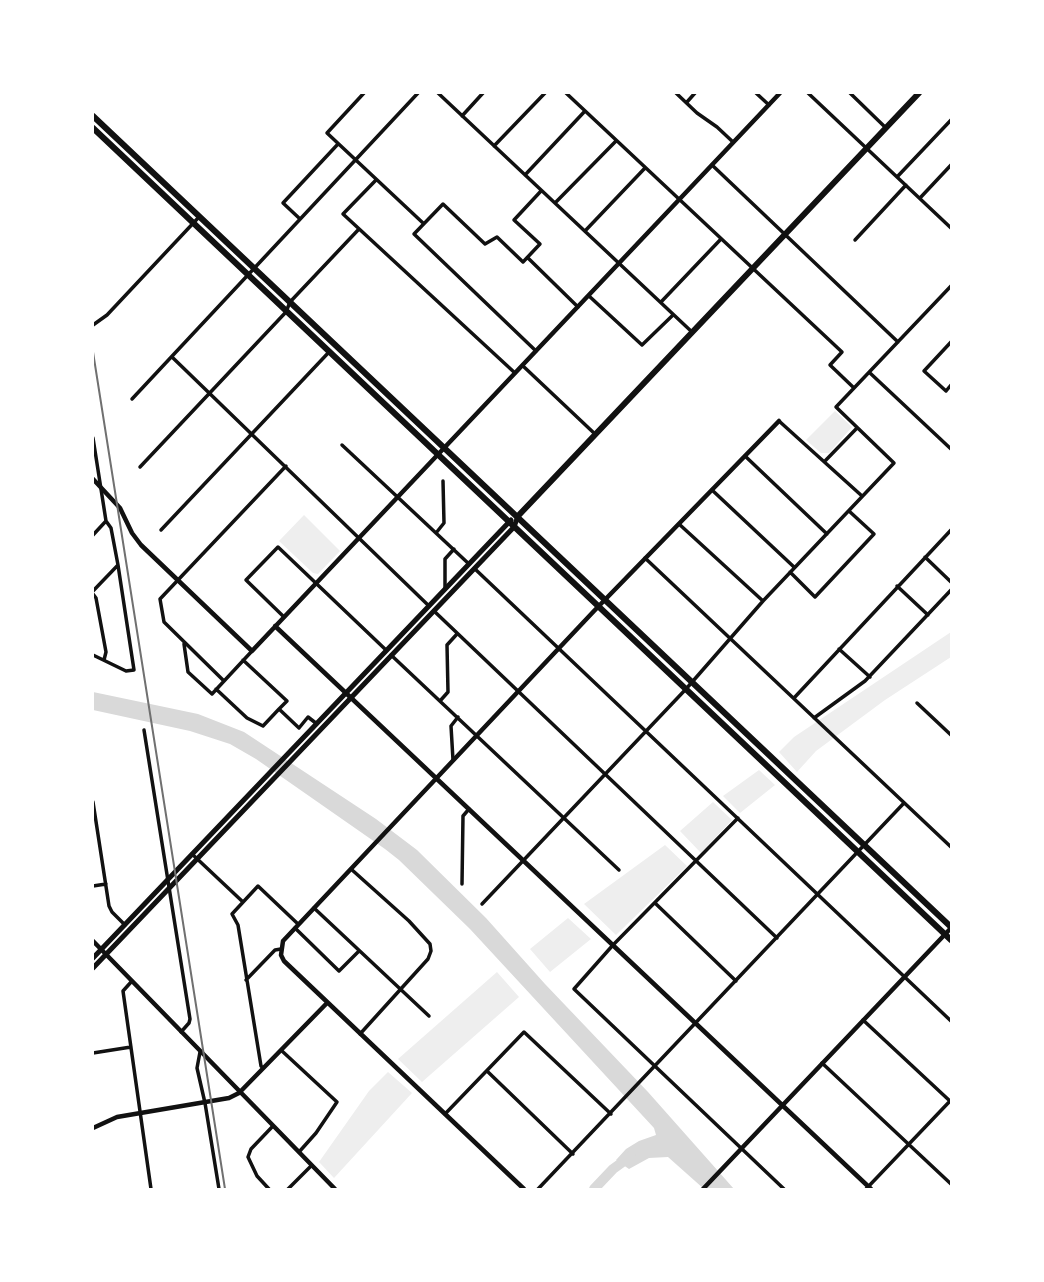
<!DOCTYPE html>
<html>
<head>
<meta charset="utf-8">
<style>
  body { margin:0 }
  #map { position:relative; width:1044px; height:1282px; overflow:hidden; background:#fff; font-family:Signika,sans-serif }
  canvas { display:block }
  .frame { position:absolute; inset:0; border:94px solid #fff; pointer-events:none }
</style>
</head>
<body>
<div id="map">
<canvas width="1044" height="1282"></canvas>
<div class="frame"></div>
</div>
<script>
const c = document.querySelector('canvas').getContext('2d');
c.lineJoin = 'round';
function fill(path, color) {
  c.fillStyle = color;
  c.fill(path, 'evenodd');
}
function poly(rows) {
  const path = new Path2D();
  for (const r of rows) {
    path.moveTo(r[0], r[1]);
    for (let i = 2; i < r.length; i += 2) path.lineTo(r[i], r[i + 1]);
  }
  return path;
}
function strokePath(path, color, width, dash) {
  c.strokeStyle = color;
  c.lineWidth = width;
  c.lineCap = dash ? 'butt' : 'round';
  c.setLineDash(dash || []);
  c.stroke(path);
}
fill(poly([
  [835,411,852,427,829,453,821,453,806,440],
  [304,515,340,551,318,574,313,573,279,541],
  [951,632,951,657,885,700,816,751,797,772,779,752,794,737],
  [759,770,775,785,740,813,723,796],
  [713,802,732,820,701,853,680,831],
  [665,845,687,866,616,935,584,904],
  [568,918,591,939,550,972,530,949],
  [497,972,519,997,422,1082,398,1059],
  [388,1072,412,1093,334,1178,319,1162,369,1091]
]), '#eee');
fill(poly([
  [93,692,198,714,244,732,376,819,417,850,486,918,545,984,648,1092,734,1189,704,1189,668,1157,649,1158,629,1169,616,1160,626,1149,639,1141,656,1135,654,1128,470,929,399,860,385,849,256,759,230,744,190,731,93,710]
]), '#d9d9d9');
strokePath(poly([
  [594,1189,613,1169,631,1156]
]), '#d9d9d9', 10);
strokePath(poly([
  [364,93,327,133,423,223],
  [438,93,692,332],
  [566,93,842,352,830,365,854,388],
  [676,93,697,113,717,127,733,142],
  [756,93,769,105],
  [808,93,951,228],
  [850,93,886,128],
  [687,102,695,93],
  [462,116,483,93],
  [494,146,545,93],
  [712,165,898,342],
  [525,175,585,111],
  [897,177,951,120],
  [376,180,343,214,515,373],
  [920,198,951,165],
  [555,203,616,141],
  [299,218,283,203,338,144],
  [585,231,645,168],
  [855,240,906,185],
  [528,258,578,307],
  [589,296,642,345,673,315],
  [661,302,721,239],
  [93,325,107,315,199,217],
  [951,342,924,371,946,391,951,385],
  [536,351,414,234,443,204,485,244,497,237,523,262,540,244,514,220,541,191],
  [172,357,429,606],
  [523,366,595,434],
  [870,373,951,449],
  [132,399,418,93],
  [779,421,862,496],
  [93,438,106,521,93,535],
  [342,445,469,564],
  [745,456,827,534],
  [825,461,857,428],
  [140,467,286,312,290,302,359,229],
  [712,490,794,567],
  [679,524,763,601],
  [161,530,330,351],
  [436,533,444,523,443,481],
  [925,557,951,582],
  [645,558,951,847],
  [475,569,951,1021],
  [790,572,815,597,874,534,849,511],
  [897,586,928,615],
  [445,588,445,559,454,549],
  [93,591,118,565],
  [93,594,96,598,106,652,104,660],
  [434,611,777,938],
  [284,617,246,580,278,547,386,650],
  [184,644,188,672,212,694,252,651],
  [839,649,870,677],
  [93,655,126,671,134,670,118,565,111,528,106,521],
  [391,655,619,870],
  [243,660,287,701,279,709,299,728,308,717,317,724],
  [224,681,164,622,160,599,286,466],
  [216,689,247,718,263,726,279,709],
  [794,698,951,530],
  [440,701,448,692,447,645,457,634],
  [917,703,951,735],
  [814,718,865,681,951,590],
  [144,730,190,1019,189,1023,181,1032],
  [453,760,451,726,458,717],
  [93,802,109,906,112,912,125,925],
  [738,818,613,945,574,989,784,1189],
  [192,854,243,902],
  [351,869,409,921,430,944,431,951,428,959,360,1034],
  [462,884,463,816,469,809],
  [93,886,106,884],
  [655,903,736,981],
  [482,904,686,689,763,601,894,463,836,407,951,286],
  [314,908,429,1016],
  [295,928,339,971,359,951],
  [246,980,275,950,281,949],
  [132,981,123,991,151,1189],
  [863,1020,951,1102],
  [282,1051,337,1102,316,1133,299,1152],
  [200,1052,197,1068,205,1103,219,1189],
  [93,1053,131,1047],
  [822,1063,951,1184],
  [263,1068,261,1066,238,925,232,914,258,886,298,924],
  [487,1071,573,1154],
  [445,1114,524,1032,611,1114],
  [269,1189,257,1176,248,1157,251,1149,272,1127],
  [288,1189,311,1166],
  [538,1189,904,803],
  [866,1189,951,1100]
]), '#111', 3.5);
strokePath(poly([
  [93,479,120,508,132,533,141,545,252,651,780,93],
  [275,626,871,1189],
  [93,941,335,1189],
  [93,1128,117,1117,229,1098,239,1093,327,1003],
  [524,1189,284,961,281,955,283,941,594,611,779,421],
  [703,1189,951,928]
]), '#111', 4.5);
strokePath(poly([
  [93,958,511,520],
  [93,968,514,527,518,516]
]), '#111', 5);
strokePath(poly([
  [518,516,919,93]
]), '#111', 6);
strokePath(poly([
  [93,116,951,927],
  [93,128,951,940]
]), '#111', 6);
strokePath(poly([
  [93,352,225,1189]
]), '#707070', 2);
</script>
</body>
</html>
